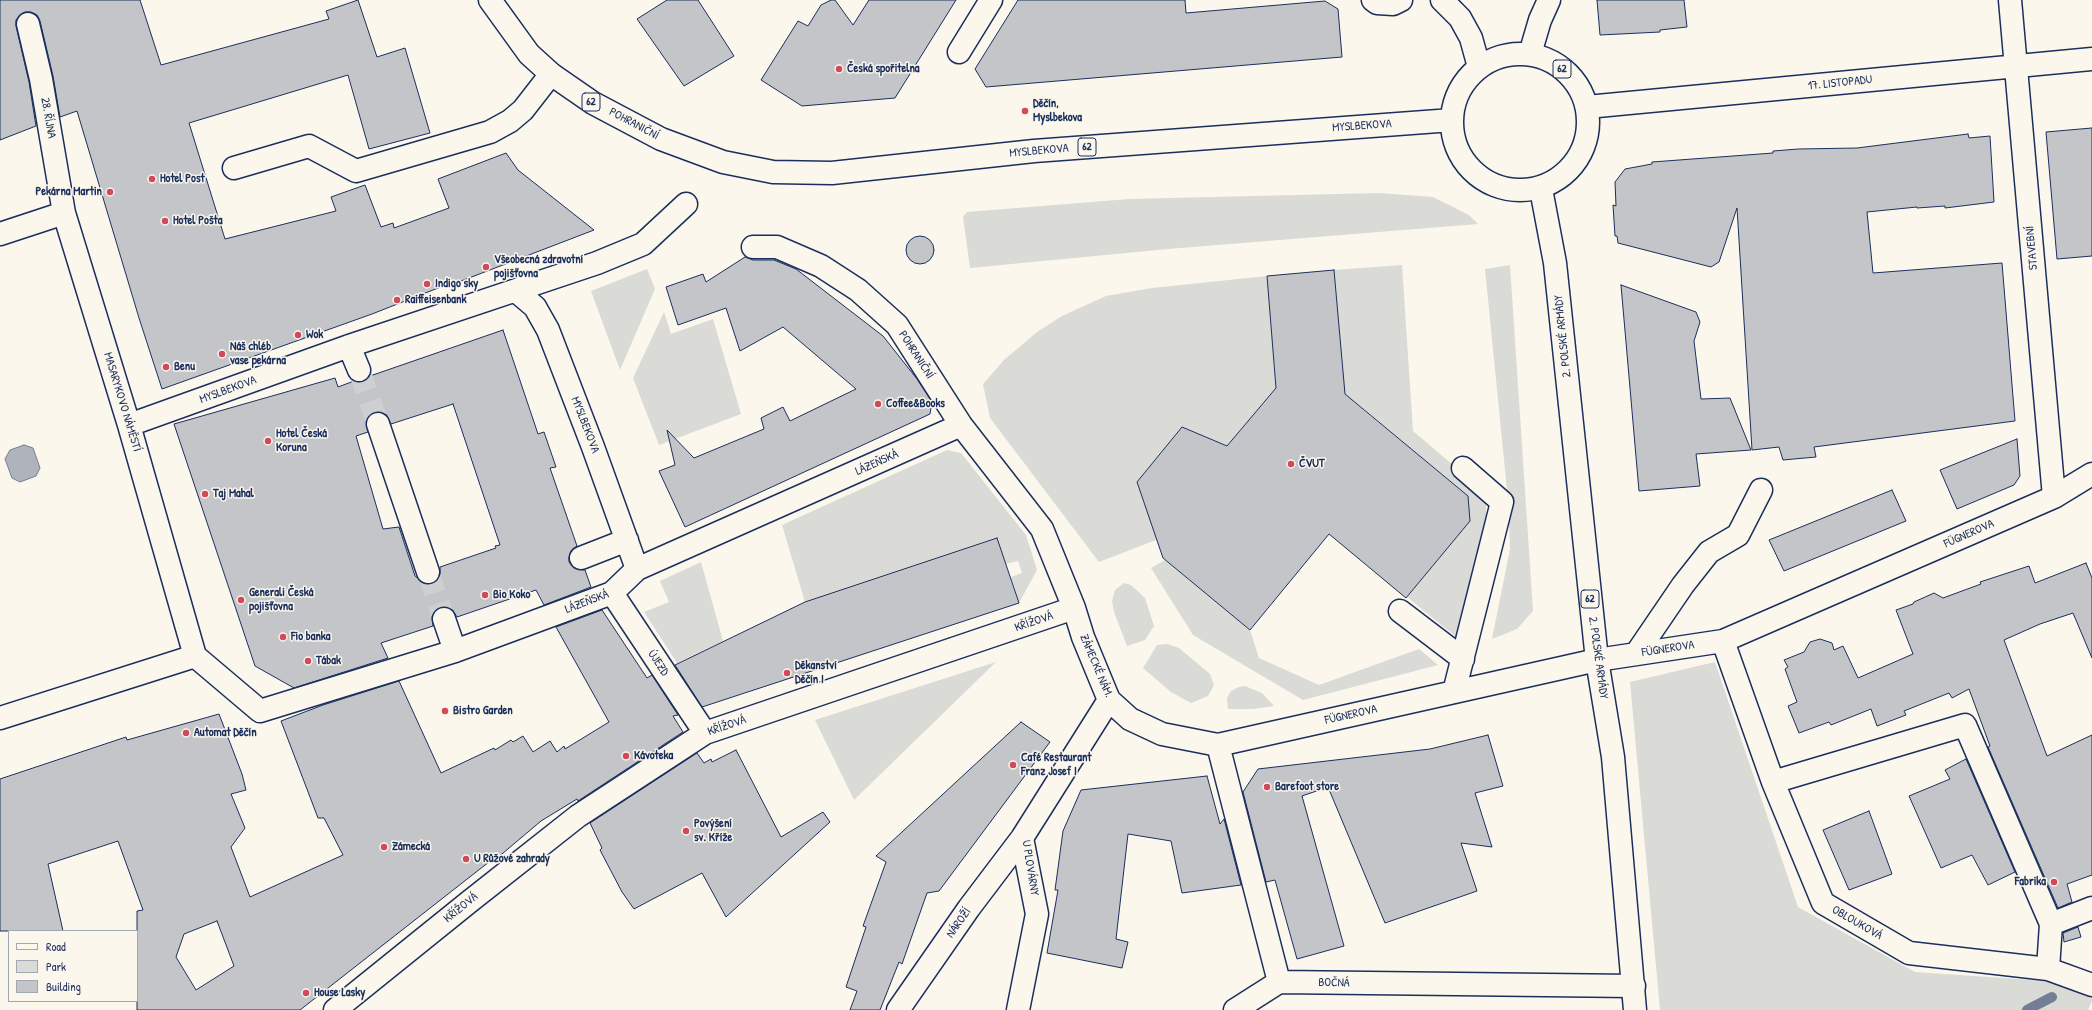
<!DOCTYPE html>
<html>
<head>
<meta charset="utf-8">
<style>
  body { margin:0 }
  #map { position:relative; width:2092px; height:1010px; overflow:hidden; background:#fbf7ec; font-family:"Patrick Hand",sans-serif }
  canvas { display:block }
  .legend { position:absolute; left:8px; top:930px; width:130px; height:72px; box-sizing:border-box; background:#fbf7ec; border:1px solid #a1a7b3; margin:0; padding:5px 7px; list-style:none; font-size:12px; color:#1b2f5e }
  .legend li { display:flex; align-items:center; gap:8px; height:20px }
  .legend b { width:20px; border:1px solid #a1a7b3 }
</style>
</head>
<body>
<div id="map">
<canvas width="2092" height="1010"></canvas>
<ul class="legend">
<li><b style="height:5px;background:#fbf7ec"></b>Road</li>
<li><b style="height:11px;background:#dadad7"></b>Park</li>
<li><b style="height:11px;background:#c3c5c9"></b>Building</li>
</ul>
</div>
<script>
const c = document.querySelector('canvas').getContext('2d');
c.lineJoin = 'round';
function fill(path, color) {
  c.fillStyle = color;
  c.fill(path, 'evenodd');
}
function poly(rows) {
  const path = new Path2D();
  for (const r of rows) {
    if (r.length === 3) {
      path.moveTo(r[0] + r[2], r[1]);
      path.arc(r[0], r[1], r[2], 0, 2 * Math.PI);
      continue;
    }
    path.moveTo(r[0], r[1]);
    for (let i = 2; i < r.length; i += 2) path.lineTo(r[i], r[i + 1]);
  }
  return path;
}
function strokePath(path, color, width, dash) {
  c.strokeStyle = color;
  c.lineWidth = width;
  c.lineCap = dash ? 'butt' : 'round';
  c.setLineDash(dash || []);
  c.stroke(path);
}
function drawText(font, color, halo, rows, align = 'center') {
  c.font = font + ' "Patrick Hand",sans-serif';
  c.lineWidth = 3;
  c.setLineDash([]);
  c.textBaseline = 'middle';
  c.strokeStyle = halo;
  c.fillStyle = color;
  for (const [text, x, y, turn = 0] of rows) {
    c.save();
    c.translate(x, y);
    c.rotate((+turn || 0) * Math.PI / 180);
    c.textAlign = isNaN(turn) ? turn : align;
    if (halo) c.strokeText(text, 0, 0);
    c.fillText(text, 0, 0);
    c.restore();
  }
}
fill(poly([
  [1379,193,1433,197,1469,215,1478,224,1168,249,970,268,963,217,967,212,1129,199],
  [1402,265,1413,431,1486,493,1486,529,1456,637,1407,597,1470,521,1468,496,1359,405,1339,392,1342,362,1334,270],
  [1510,265,1533,611,1517,629,1492,639,1510,549,1508,500,1485,269],
  [647,269,655,289,620,370,591,291],
  [1267,276,1276,388,1227,446,1182,427,1137,482,1157,538,1156,540,1099,562,990,418,983,384,1004,360,1037,332,1062,316,1106,296,1152,288],
  [664,312,671,334,713,319,741,414,659,445,633,378],
  [947,450,961,453,1026,535,1037,570,1019,603,1011,577,1022,573,1018,561,1005,564,996,538,805,602,782,525],
  [1165,560,1250,630,1259,658,1319,685,1419,649,1438,665,1303,700,1193,635,1151,568],
  [701,562,723,641,677,663,644,612,669,602,660,581],
  [1124,583,1131,585,1145,598,1154,626,1145,640,1127,646,1114,612,1112,601,1115,590],
  [1167,644,1179,648,1210,674,1214,685,1208,696,1191,703,1171,692,1143,668,1157,645],
  [996,662,854,800,815,720],
  [1715,662,1798,907,1915,972,2092,984,2092,1001,2088,1010,1660,1010,1630,682],
  [1245,686,1262,693,1274,706,1253,709,1228,709,1227,698,1231,691,1239,687]
]), '#dadad7');
const water = poly([
  [24,445,33,448,40,468,36,476,20,482,12,478,5,459,10,450,24,445]
]);
fill(water, '#afb3bb');
strokePath(water, '#747e96', 1);
strokePath(poly([
  [2027,1010,2052,997]
]), '#747e96', 10);
const building = poly([
  [0,0,140,0,161,65,329,19,326,11,358,0,377,57,405,48,430,133,369,149,348,75,189,123,225,239,336,211,331,197,365,185,381,227,393,223,394,228,449,208,438,179,506,153,518,170,594,230,456,283,456,281,372,314,162,389,139,318,77,111,60,117,53,76,40,21,37,15,31,12,25,12,20,15,16,20,16,26,29,82,36,126,0,140,0,0],
  [667,0,698,0,734,56,684,86,637,19,667,0],
  [831,0,835,0,853,25,869,0,956,0,895,98,802,106,761,80,798,21,808,26,821,5,831,0],
  [1018,0,1185,0,1186,13,1325,1,1338,9,1342,57,986,87,975,69,1018,0],
  [1597,0,1684,0,1687,27,1660,30,1660,32,1600,35,1597,0],
  [2092,128,2092,256,2057,259,2046,132,2092,128],
  [1968,134,1969,138,1990,136,1994,202,1945,208,1945,206,1917,208,1917,207,1867,212,1873,273,2002,263,2015,421,1814,447,1816,457,1783,460,1779,447,1752,450,1737,208,1719,262,1711,267,1618,243,1617,236,1615,236,1613,205,1616,206,1615,182,1625,169,1652,164,1652,162,1773,153,1773,151,1798,149,1857,148,1968,134],
  [920,250,14],
  [745,257,753,260,774,260,796,269,883,336,917,379,932,402,930,414,685,527,659,471,675,465,667,430,694,458,764,429,761,418,783,407,790,421,856,389,783,327,740,351,726,308,678,325,666,287,703,274,706,282,745,257],
  [1334,270,1345,394,1468,496,1470,521,1406,598,1329,534,1250,630,1163,558,1137,482,1182,427,1227,446,1276,388,1267,276,1334,270],
  [1621,285,1696,312,1700,322,1694,341,1701,399,1730,398,1751,450,1696,454,1700,486,1639,491,1621,285],
  [503,330,538,434,544,432,556,467,550,468,577,546,571,551,569,557,569,562,574,568,585,570,591,587,544,605,536,590,457,617,452,609,446,607,440,607,435,611,432,616,433,626,381,643,388,658,294,688,255,666,174,424,335,378,338,387,354,381,363,382,370,376,503,330],
  [453,404,500,545,495,546,496,548,440,567,440,574,438,580,432,584,426,584,415,576,399,527,383,529,356,436,368,432,366,421,369,415,374,412,381,412,386,414,391,424,453,404],
  [2017,439,2020,476,2014,485,1957,509,1940,470,2017,439],
  [1892,490,1906,521,1784,571,1769,540,1892,490],
  [997,538,1019,603,702,707,675,665,805,602,997,538],
  [2086,563,2092,578,2092,658,2073,613,2040,624,2004,640,2047,756,2092,735,2092,875,2067,884,2072,902,2058,908,1988,747,1990,746,1969,689,1952,698,1949,693,1904,711,1906,715,1877,726,1871,709,1831,725,1829,722,1799,733,1788,706,1797,702,1785,669,1788,667,1784,660,1804,652,1810,642,1820,639,1832,643,1834,650,1843,646,1858,678,1913,654,1896,610,1913,604,1914,602,1934,593,1943,598,1981,584,1980,582,2029,566,2035,583,2086,563],
  [602,610,647,678,652,675,678,715,673,716,683,732,578,801,577,799,541,821,496,859,494,858,300,1010,137,1010,137,911,143,910,118,841,48,864,63,931,0,931,0,779,126,737,127,740,219,714,242,774,246,790,231,794,245,828,231,847,250,897,343,855,324,818,318,818,281,721,323,705,399,681,441,773,494,748,495,750,511,740,513,742,523,736,533,752,550,741,557,752,564,746,565,749,609,722,556,627,602,610],
  [217,921,234,966,196,990,176,957,184,934,217,921],
  [1021,722,1050,742,939,891,927,893,902,964,899,962,880,1010,850,1010,857,991,846,987,866,927,863,926,886,862,876,856,1021,722],
  [1488,735,1503,786,1475,793,1492,847,1461,843,1477,891,1385,923,1328,787,1302,796,1344,946,1297,959,1275,880,1266,882,1243,792,1258,769,1430,749,1488,735],
  [736,750,781,837,823,812,830,822,726,917,702,873,634,909,622,892,600,850,602,848,590,823,697,753,704,763,711,759,712,762,736,750],
  [1966,759,2015,872,1988,885,1972,855,1941,868,1909,796,1950,779,1945,770,1966,759],
  [1207,776,1220,824,1224,819,1241,885,1182,893,1171,841,1128,834,1116,939,1128,942,1122,968,1047,953,1058,890,1055,890,1063,831,1081,790,1207,776],
  [1869,811,1892,874,1849,890,1823,830,1869,811],
  [2078,927,2081,937,2064,942,2063,933,2078,927]
]);
fill(building, '#c3c5c9');
strokePath(building, '#1b2f5e', 1);
strokePath(poly([
  [359,370,378,424],
  [428,572,444,619]
]), '#cecfd0', 22, [22, 11]);
const minor = poly([
  [1373,0,1377,3,1393,4,1401,0],
  [1442,0,1460,18,1471,38,1479,67],
  [2010,0,2054,497],
  [28,24,41,79,64,213,129,425,195,656,260,711,455,651,612,593,637,569,961,425],
  [959,52,991,0],
  [1530,54,1540,20,1549,0],
  [1587,107,2092,59],
  [234,168,309,146,356,171,490,132,510,121,523,110,551,74],
  [0,234,64,213],
  [753,247,777,247,821,266,858,290,897,325,961,425,1042,529,1074,608,1083,637,1109,700,1130,719,1162,734,1218,745,1597,660,1723,641,2054,497,2092,474],
  [516,291,535,307,548,330,593,447,637,569],
  [349,346,359,370],
  [378,424,428,572],
  [129,425,349,346,597,263,643,244,686,204],
  [581,558,627,540],
  [612,593,705,733],
  [1400,611,1463,659],
  [444,619,455,651],
  [1723,641,1773,782,1823,903,1909,953,2048,969,2092,985],
  [1636,654,1683,585,1709,552,1738,535,1761,490],
  [1454,692,1502,502,1463,468],
  [0,718,195,656],
  [1218,745,1279,982],
  [1773,782,1965,725,2051,924],
  [2048,969,2051,924,2092,908],
  [1279,982,1634,986],
  [335,1010,469,902,578,816,705,733,1074,608],
  [898,1010,969,908,1022,838,1109,700],
  [1018,1010,1037,914,1022,838],
  [1235,1010,1279,982]
]);
const major = poly([
  [490,0,529,54,551,74,593,103,661,139,723,162,773,172,832,173,1034,151,1452,120],
  [1520,122,68],
  [1541,189,1555,263,1597,660,1613,757,1635,1010]
]);
strokePath(minor, '#1b2f5e', 25);
strokePath(major, '#1b2f5e', 25);
strokePath(minor, '#fbf7ec', 22);
strokePath(major, '#fbf7ec', 22);
for (const [x, y, r, color] of [
  [839,69,4,"#d1495b"],
  [1025,111,4,"#d1495b"],
  [152,179,4,"#d1495b"],
  [110,192,4,"#d1495b"],
  [165,221,4,"#d1495b"],
  [486,267,4,"#d1495b"],
  [427,284,4,"#d1495b"],
  [397,300,4,"#d1495b"],
  [298,335,4,"#d1495b"],
  [222,354,4,"#d1495b"],
  [166,367,4,"#d1495b"],
  [878,404,4,"#d1495b"],
  [268,441,4,"#d1495b"],
  [1291,464,4,"#d1495b"],
  [205,494,4,"#d1495b"],
  [485,595,4,"#d1495b"],
  [241,600,4,"#d1495b"],
  [283,637,4,"#d1495b"],
  [308,661,4,"#d1495b"],
  [787,673,4,"#d1495b"],
  [445,711,4,"#d1495b"],
  [186,733,4,"#d1495b"],
  [626,756,4,"#d1495b"],
  [1013,765,4,"#d1495b"],
  [1267,787,4,"#d1495b"],
  [686,831,4,"#d1495b"],
  [384,847,4,"#d1495b"],
  [466,859,4,"#d1495b"],
  [2054,882,4,"#d1495b"],
  [306,993,4,"#d1495b"]
]) {
  const dot = new Path2D();
  dot.arc(x, y, r, 0, 2 * Math.PI);
  c.fillStyle = color;
  c.fill(dot);
  strokePath(dot, '#fbf7ec', 1.5);
}
for (const [x, y, w] of [
  [1562,69,18],
  [591,102,18],
  [1087,147,18],
  [1590,599,18]
]) {
  const box = new Path2D();
  box.roundRect(x - w / 2, y - 9, w, 18, 3);
  c.fillStyle = '#fbf7ec';
  c.fill(box);
  strokePath(box, '#1b2f5e', 1);
}
drawText('bold 11px', '#1b2f5e', null, [
  ["62",1562,69],
  ["62",591,102],
  ["62",1087,147],
  ["62",1590,599]
]);
drawText('bold 12px', '#1b2f5e', '#fbf7ec', [
  ["Česká spořitelna",847,69],
  ["Děčín,",1033,104],
  ["Myslbekova",1033,118],
  ["Hotel Post",160,179],
  ["Pekárna Martin",102,192,"right"],
  ["Hotel Pošta",173,221],
  ["Všeobecná zdravotní",494,260],
  ["pojišťovna",494,274],
  ["Indigo sky",435,284],
  ["Raiffeisenbank",405,300],
  ["Wok",306,335],
  ["Náš chléb",230,347],
  ["vase pekárna",230,361],
  ["Benu",174,367],
  ["Coffee&Books",886,404],
  ["Hotel Česká",276,434],
  ["Koruna",276,448],
  ["ČVUT",1299,464],
  ["Taj Mahal",213,494],
  ["Generali Česká",249,593],
  ["pojišťovna",249,607],
  ["Bio Koko",493,595],
  ["Fio banka",291,637],
  ["Tábak",316,661],
  ["Děkanství",795,666],
  ["Děčín I",795,680],
  ["Bistro Garden",453,711],
  ["Automat Děčín",194,733],
  ["Kávoteka",634,756],
  ["Café Restaurant",1021,758],
  ["Franz Josef I",1021,772],
  ["Barefoot store",1275,787],
  ["Povýšení",694,824],
  ["sv. Kříže",694,838],
  ["Zámecká",392,847],
  ["U Růžové zahrady",474,859],
  ["Fabrika",2046,882,"right"],
  ["House Lasky",314,993]
], 'left');
drawText('12px', '#1b2f5e', '#fbf7ec', [
  ["17. LISTOPADU",1840,83,-6],
  ["28. ŘÍJNA",48,118,80],
  ["POHRANIČNÍ",634,124,28],
  ["MYSLBEKOVA",1362,126,-4],
  ["MYSLBEKOVA",1039,151,-5],
  ["STAVEBNÍ",2032,248,-95],
  ["2. POLSKÉ ARMÁDY",1563,336,-96],
  ["POHRANIČNÍ",916,355,57],
  ["MYSLBEKOVA",228,390,-20],
  ["MASARYKOVO NÁMĚSTÍ",122,402,73],
  ["MYSLBEKOVA",585,425,69],
  ["LÁZEŇSKÁ",877,463,-24],
  ["FÜGNEROVA",1969,534,-24],
  ["LÁZEŇSKÁ",587,602,-21],
  ["KŘÍŽOVÁ",1034,622,-19],
  ["FÜGNEROVA",1668,649,-9],
  ["2. POLSKÉ ARMÁDY",1598,658,82],
  ["ÚJEZD",658,663,56],
  ["ZÁMECKÉ NÁM.",1096,666,67],
  ["FÜGNEROVA",1351,715,-13],
  ["KŘÍŽOVÁ",727,726,-19],
  ["U PLOVÁRNY",1030,868,81],
  ["KŘÍŽOVÁ",461,908,-39],
  ["NÁROŽÍ",959,923,-55],
  ["OBLOUKOVÁ",1857,923,30],
  ["BOČNÁ",1334,983,1]
]);
</script>
</body>
</html>
